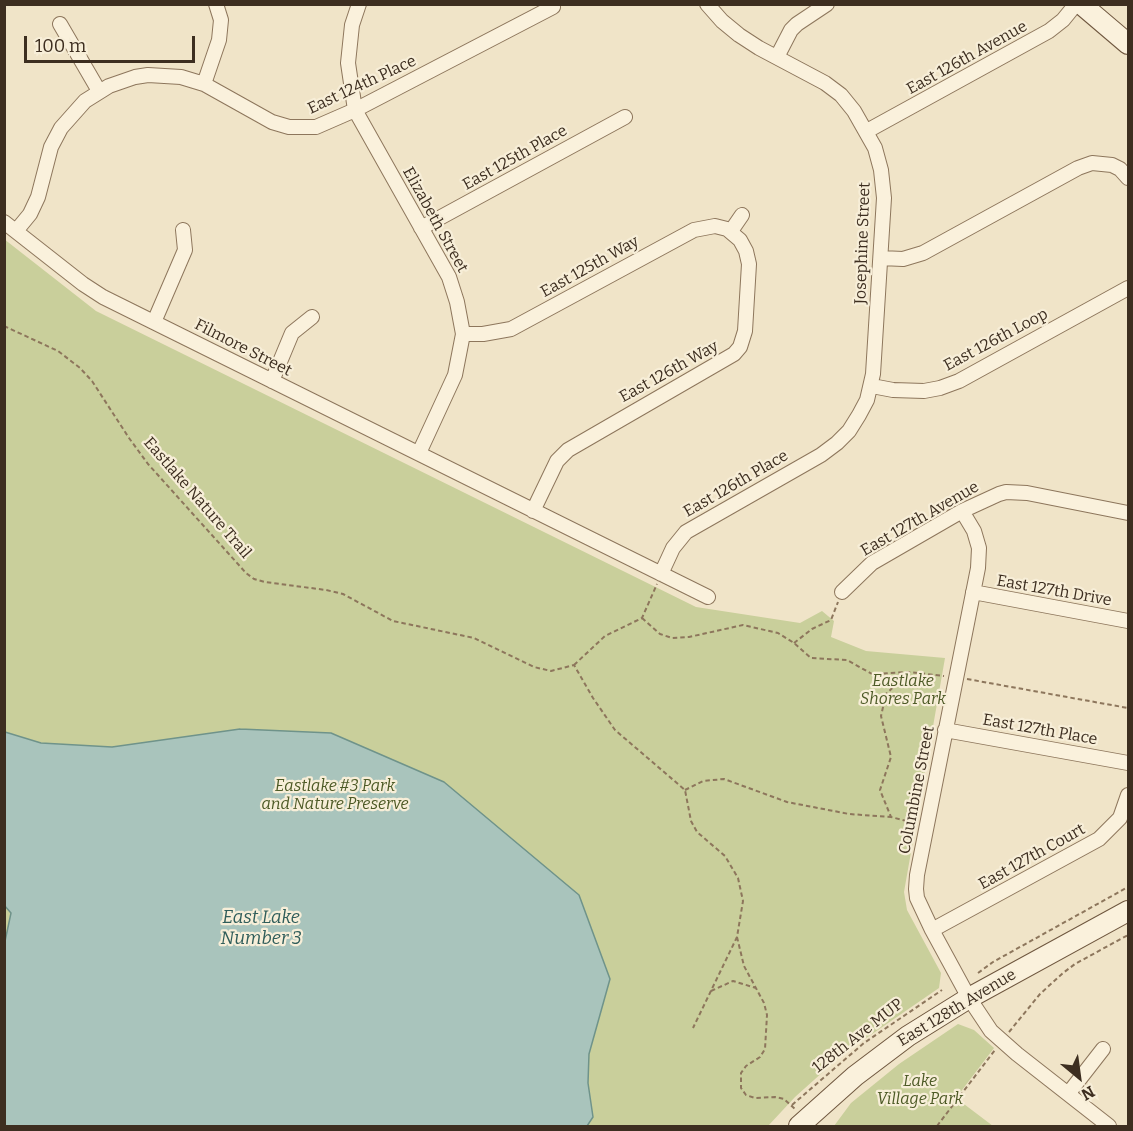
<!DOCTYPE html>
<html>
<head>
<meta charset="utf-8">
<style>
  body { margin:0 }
  #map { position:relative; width:1133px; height:1131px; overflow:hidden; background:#f0e4c8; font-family:Bitter,serif }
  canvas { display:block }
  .frame { position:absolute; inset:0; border:6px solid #3d2e20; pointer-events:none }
  .north { position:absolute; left:1049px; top:1047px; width:60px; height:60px; -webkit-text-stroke:4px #f7eed8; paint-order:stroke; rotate:151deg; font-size:16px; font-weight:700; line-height:24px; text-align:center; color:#3d2e20 }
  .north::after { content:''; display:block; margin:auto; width:21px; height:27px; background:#3d2e20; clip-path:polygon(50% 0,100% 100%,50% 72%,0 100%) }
  .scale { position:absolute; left:24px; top:36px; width:171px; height:27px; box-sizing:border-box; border:3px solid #3d2e20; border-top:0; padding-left:8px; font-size:18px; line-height:21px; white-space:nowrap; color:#3d2e20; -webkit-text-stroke:4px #f7eed8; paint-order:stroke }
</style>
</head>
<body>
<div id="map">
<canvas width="1133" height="1131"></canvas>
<div class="frame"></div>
<div class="north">N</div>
<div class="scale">100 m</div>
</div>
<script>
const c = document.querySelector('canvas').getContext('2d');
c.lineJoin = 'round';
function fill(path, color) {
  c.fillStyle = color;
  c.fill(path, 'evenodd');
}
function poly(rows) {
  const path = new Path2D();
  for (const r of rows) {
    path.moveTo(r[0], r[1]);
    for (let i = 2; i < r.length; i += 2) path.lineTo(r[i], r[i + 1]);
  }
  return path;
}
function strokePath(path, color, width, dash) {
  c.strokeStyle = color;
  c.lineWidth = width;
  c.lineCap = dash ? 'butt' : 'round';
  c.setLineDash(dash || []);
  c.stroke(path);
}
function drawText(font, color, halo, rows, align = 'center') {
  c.font = font + ' Bitter,serif';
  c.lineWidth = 4.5;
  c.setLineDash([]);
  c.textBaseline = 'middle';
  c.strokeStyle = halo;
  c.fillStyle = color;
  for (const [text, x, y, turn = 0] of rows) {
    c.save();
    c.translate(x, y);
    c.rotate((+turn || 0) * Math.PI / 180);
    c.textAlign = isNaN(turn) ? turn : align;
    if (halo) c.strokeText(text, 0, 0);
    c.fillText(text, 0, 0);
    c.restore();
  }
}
fill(poly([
  [4,239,96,311,696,607,800,623,822,611,834,621,831,637,866,651,945,658,904,892,907,910,941,973,939,988,843,1054,795,1097,768,1126,5,1126],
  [958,1024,974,1030,994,1048,956,1098,993,1126,834,1126,851,1103,899,1064]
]), '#c9cf9b');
const water = poly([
  [240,729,331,733,444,782,579,895,610,979,589,1054,588,1083,593,1117,587,1126,5,1126,4,946,11,913,4,905,5,732,41,743,112,747,240,729]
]);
fill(water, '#a9c4bc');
strokePath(water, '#6f938a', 1.5);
const street = poly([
  [359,4,352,25,348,63,355,110,449,277,457,302,463,334,455,375,419,453],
  [60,24,99,91],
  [777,57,791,30,797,24,827,4],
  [204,84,219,40,221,20,216,4],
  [867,131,1049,31,1063,20,1076,4],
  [4,222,83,284,103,297,708,597],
  [421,228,625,117],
  [16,231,30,214,38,197,51,147,61,128,85,101,109,86,135,77,148,75,181,77,204,84,272,122,289,127,316,127,355,110,553,7],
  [731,231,742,215],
  [881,258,903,259,923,253,1078,168,1092,163,1112,165,1120,169,1128,178],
  [154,322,185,250,183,230],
  [463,334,483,334,511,329,694,230,715,226,727,229,740,240,746,251,749,264,745,331,740,347,734,354,568,450,557,461,533,511],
  [272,381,292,333,312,317],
  [872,386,893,390,924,391,940,388,959,381,1128,288],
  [962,511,974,531,979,548,978,568,917,875,916,889,917,898,932,930,969,998,991,1031,1017,1054,1109,1126],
  [661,574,673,548,686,532,821,455,837,443,849,431,859,415,867,400,873,374,884,198,881,170,875,148,854,111,841,95,825,83,759,48,739,35,722,21,707,4],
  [842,592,872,563,962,511,999,494,1006,492,1027,493,1128,513],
  [973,592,1128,621],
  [945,730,1128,763],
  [932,930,1099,839,1120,818,1128,795],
  [1068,1094,1103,1049]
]);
const secondary = poly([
  [1081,4,1128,44],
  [799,1126,855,1076,908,1036,969,998,1128,911]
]);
strokePath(street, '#8d765c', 16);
strokePath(secondary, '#6f573f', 22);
strokePath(poly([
  [4,326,58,351,80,368,92,381,129,438,148,464,246,573,254,579,265,582,326,590,343,594,393,621,474,638,534,667,551,671,574,665,593,698,615,730,685,790,691,821,697,832,725,856,738,878,743,901,737,937,693,1028],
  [642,618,660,634,672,638,689,637,743,625,778,633,794,643,811,658,847,660,872,674,909,672,944,676],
  [794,643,812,629,831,620,838,602],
  [574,665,605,636,642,618,657,584],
  [909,672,886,694,881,716,891,757,880,790,891,817,914,823],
  [967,679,1128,708],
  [685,790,703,781,724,779,787,802,849,814,891,817],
  [737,937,744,966,764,1003,767,1015,765,1049,760,1057,746,1066,741,1073,741,1088,746,1095,755,1098,775,1097,784,1099,796,1110],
  [978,973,993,962,1128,887],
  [711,991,733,981,756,988],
  [1009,1032,1040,994,1063,973,1075,964,1128,935],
  [792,1105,864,1043,942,990],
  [937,1126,995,1050]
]), '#8d765c', 2, [4.5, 3]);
strokePath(street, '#faf1dc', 14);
strokePath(secondary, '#faf1dc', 20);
drawText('16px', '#3d2e20', '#f7eed8', [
  ["East 126th Avenue",967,58,-29],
  ["East 124th Place",362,85,-25],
  ["East 125th Place",515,158,-29],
  ["Elizabeth Street",435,220,61],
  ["Josephine Street",863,243,-88],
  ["East 125th Way",590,267,-29],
  ["East 126th Loop",996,340,-28],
  ["Filmore Street",243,348,27],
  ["East 126th Way",669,372,-29],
  ["East 126th Place",736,484,-30],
  ["Eastlake Nature Trail",197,498,49],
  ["East 127th Avenue",920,519,-30],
  ["East 127th Drive",1054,591,10],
  ["East 127th Place",1040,730,10],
  ["Columbine Street",917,790,-79],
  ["East 127th Court",1032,857,-29],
  ["East 128th Avenue",957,1008,-31],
  ["128th Ave MUP",858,1036,-38]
]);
drawText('italic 16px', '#4d5a26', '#f7eed8', [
  ["Eastlake",903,682],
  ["Shores Park",903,700],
  ["Eastlake #3 Park",335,787],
  ["and Nature Preserve",335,805],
  ["Lake",920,1082],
  ["Village Park",920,1100]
]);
drawText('italic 18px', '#2f5d5a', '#f7eed8', [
  ["East Lake",261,918],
  ["Number 3",261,939]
]);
</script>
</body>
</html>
